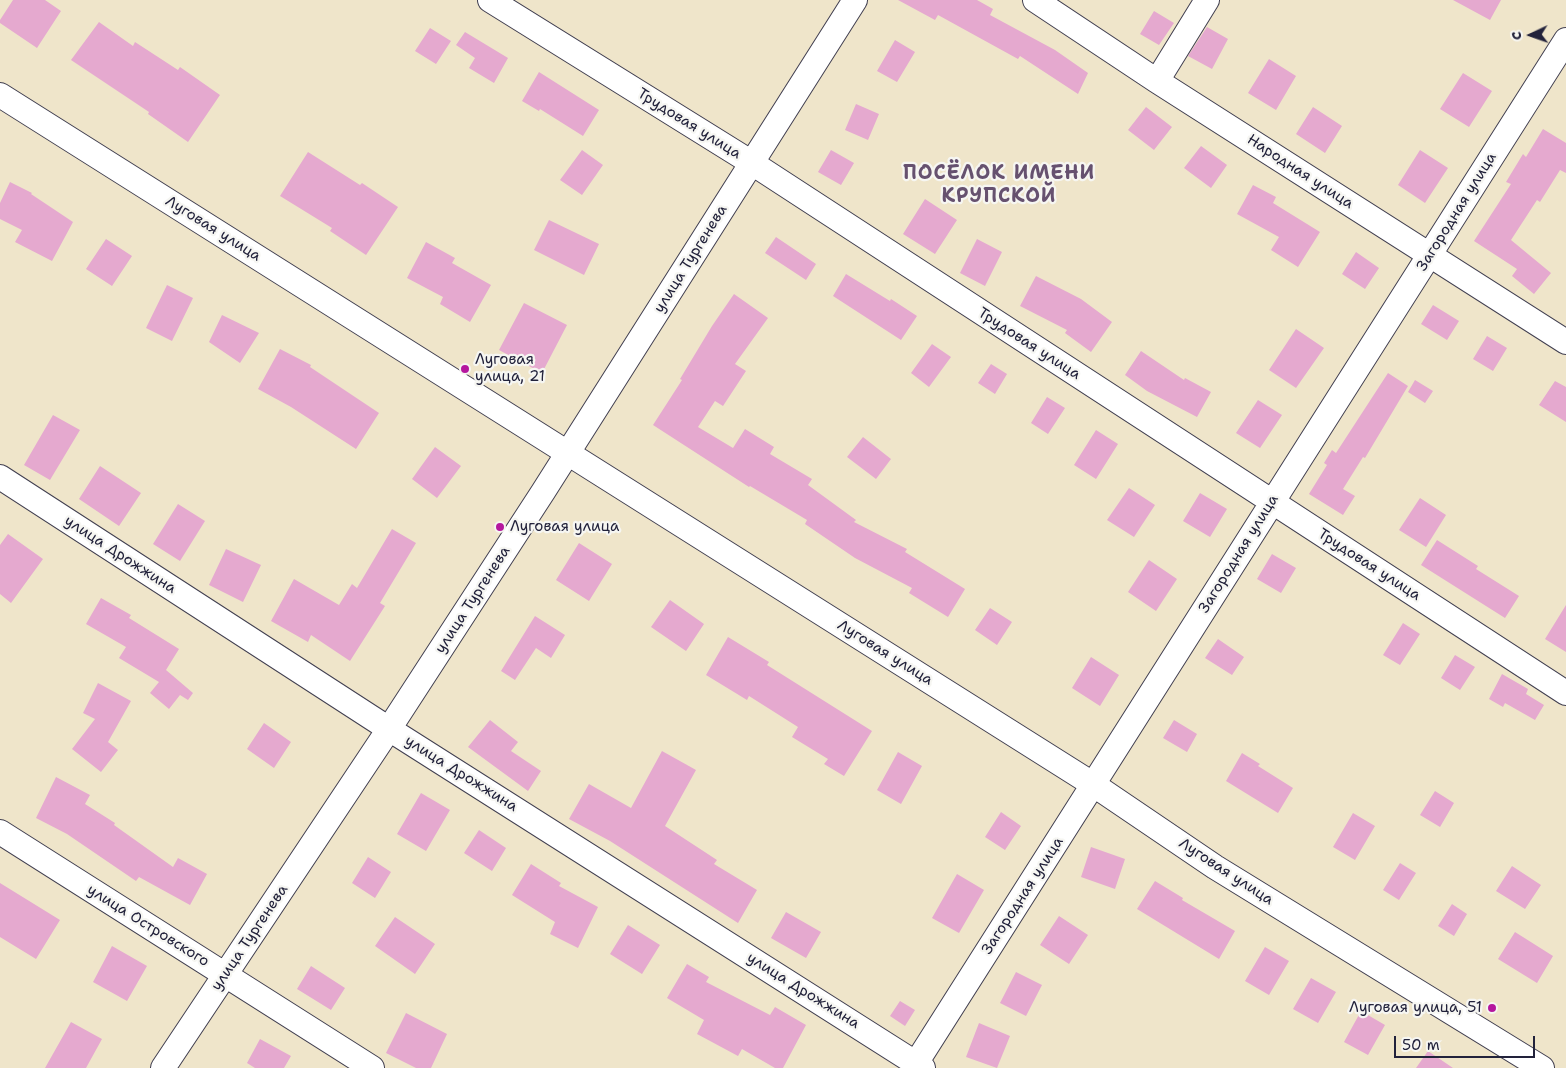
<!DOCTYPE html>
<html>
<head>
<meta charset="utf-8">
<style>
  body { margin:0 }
  #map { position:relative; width:1566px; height:1068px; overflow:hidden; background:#efe5ca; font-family:"Shantell Sans",sans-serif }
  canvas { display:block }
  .north { position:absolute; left:1506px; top:10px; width:50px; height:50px; -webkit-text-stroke:4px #f6f6f2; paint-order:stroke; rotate:267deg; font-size:14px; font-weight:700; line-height:20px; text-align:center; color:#22223b }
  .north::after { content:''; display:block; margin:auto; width:18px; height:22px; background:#22223b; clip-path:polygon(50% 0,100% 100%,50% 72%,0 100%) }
  .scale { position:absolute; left:1394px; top:1036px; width:141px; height:22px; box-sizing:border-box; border:2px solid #22223b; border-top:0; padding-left:6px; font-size:15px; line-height:18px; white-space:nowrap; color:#22223b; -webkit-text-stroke:4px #f6f6f2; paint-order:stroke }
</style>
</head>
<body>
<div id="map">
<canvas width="1566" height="1068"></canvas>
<div class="north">С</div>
<div class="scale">50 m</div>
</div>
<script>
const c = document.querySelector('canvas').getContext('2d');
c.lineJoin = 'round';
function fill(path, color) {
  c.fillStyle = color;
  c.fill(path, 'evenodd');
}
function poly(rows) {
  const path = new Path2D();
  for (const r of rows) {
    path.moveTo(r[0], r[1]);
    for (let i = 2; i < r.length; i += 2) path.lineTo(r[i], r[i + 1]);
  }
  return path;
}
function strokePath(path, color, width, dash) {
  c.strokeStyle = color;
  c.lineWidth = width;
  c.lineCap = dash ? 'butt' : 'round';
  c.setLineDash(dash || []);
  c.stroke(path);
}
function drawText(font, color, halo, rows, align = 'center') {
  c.font = font + ' "Shantell Sans",sans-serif';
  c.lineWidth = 4.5;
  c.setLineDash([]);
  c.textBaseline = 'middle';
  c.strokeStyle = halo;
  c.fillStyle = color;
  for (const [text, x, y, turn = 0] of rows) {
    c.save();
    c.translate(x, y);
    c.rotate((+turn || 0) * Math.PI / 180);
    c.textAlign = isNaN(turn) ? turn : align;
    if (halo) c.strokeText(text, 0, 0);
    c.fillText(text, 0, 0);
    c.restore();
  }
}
fill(poly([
  [13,0,45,0,61,11,37,48,0,23,0,20],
  [898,0,977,0,993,9,990,15,1055,50,1088,73,1078,94,1020,56,1018,59,938,15,935,20],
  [1453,0,1501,0,1490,20],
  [1154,11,1174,23,1159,45,1140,34],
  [99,22,133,46,135,42,178,70,180,67,220,95,188,142,148,114,149,112,71,60],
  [1207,27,1228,39,1212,69,1188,56],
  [430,28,451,41,436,64,415,51],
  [465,32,508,58,494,83,469,68,475,58,456,45],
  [895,40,915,52,897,82,877,71],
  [1269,59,1296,76,1276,110,1248,93],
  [539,72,599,110,583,136,540,109,539,111,522,101],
  [1463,73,1492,91,1469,127,1440,109],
  [856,104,879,114,868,140,845,130],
  [1146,107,1172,127,1154,150,1128,130],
  [1313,107,1342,126,1325,153,1296,134],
  [1543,129,1566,143,1566,173,1560,170,1540,202,1537,200,1511,240,1551,273,1534,294,1512,276,1517,269,1474,241,1511,184,1506,182,1523,154,1526,157],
  [1201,146,1227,165,1211,188,1184,168],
  [582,150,603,165,582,195,560,180],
  [831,150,854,163,841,185,818,172],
  [1420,150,1448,168,1425,203,1398,185],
  [308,152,360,185,362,183,398,207,366,255,330,231,332,228,280,196],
  [10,182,32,193,31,194,73,222,52,261,15,242,22,230,0,219,0,203],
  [1253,185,1276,197,1273,203,1320,232,1298,267,1271,250,1279,237,1237,214],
  [925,199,957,220,935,254,903,234],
  [549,220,599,244,584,275,534,250],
  [776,237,816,264,806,280,765,253],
  [106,239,132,256,112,286,86,269],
  [977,239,1002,252,985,286,960,273],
  [426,242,455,258,452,263,491,285,470,322,440,304,443,297,407,278],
  [1356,252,1379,268,1365,289,1342,274],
  [846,274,890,301,891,299,917,316,901,340,833,296],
  [1036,276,1081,299,1112,322,1091,352,1065,333,1067,330,1020,306],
  [167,285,193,298,172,341,146,328],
  [734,294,768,318,735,364,746,371,723,406,715,401,698,427,733,448,745,429,774,447,770,454,812,479,808,485,856,520,854,522,907,549,905,552,965,589,948,617,909,593,912,588,855,558,805,524,807,520,750,486,749,487,653,425,682,380,680,379,712,326],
  [524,303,567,325,542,373,499,350],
  [1433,305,1459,321,1447,340,1421,324],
  [222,315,259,333,240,363,209,342],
  [1296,329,1324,348,1296,388,1269,370],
  [1487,336,1507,348,1493,371,1473,359],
  [932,344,951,357,929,387,911,373],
  [280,349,311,365,310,367,379,413,356,449,291,407,258,389],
  [1141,351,1184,380,1185,378,1211,392,1197,417,1147,391,1125,375],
  [991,364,1007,374,995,394,978,383],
  [1388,373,1408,386,1365,458,1363,457,1343,489,1355,496,1343,515,1309,494,1327,465,1324,463,1332,450,1336,453],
  [1415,380,1433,391,1425,403,1408,392],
  [1555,381,1566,387,1566,422,1539,405],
  [1047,397,1065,408,1048,434,1031,423],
  [1258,400,1282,415,1260,448,1236,433],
  [53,415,80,430,50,480,24,465],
  [1096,430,1118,444,1096,479,1074,465],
  [863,437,891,459,876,479,847,457],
  [435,447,461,466,437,498,412,479],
  [100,466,141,493,119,526,79,499],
  [1129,488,1155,505,1134,537,1107,520],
  [1200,493,1227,509,1210,537,1183,521],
  [1420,498,1446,515,1426,547,1399,530],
  [178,504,205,521,180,561,153,544],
  [392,529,416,543,380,603,385,606,350,661,311,635,308,642,271,621,294,579,339,605,352,584,357,588],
  [8,534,43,559,11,603,0,594,0,545],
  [1437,540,1478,566,1476,569,1519,596,1505,618,1421,565],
  [579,543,612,564,589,601,556,580],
  [226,549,261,565,243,602,209,585],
  [1272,554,1296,568,1281,593,1257,579],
  [1149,560,1177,579,1156,611,1128,592],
  [101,598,131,615,129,618,179,649,166,670,193,693,188,700,180,695,169,709,150,693,159,682,119,658,126,647,86,624],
  [670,600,704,624,686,651,651,627],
  [1566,605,1566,652,1545,639],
  [990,608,1012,622,997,645,975,630],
  [535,616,565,635,551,658,536,648,515,680,501,671],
  [1403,623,1420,634,1400,665,1383,655],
  [728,637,769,662,767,665,872,731,844,776,824,764,828,759,792,737,798,727,749,696,747,700,706,675],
  [1218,639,1244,657,1232,675,1205,658],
  [1455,655,1475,667,1460,690,1441,678],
  [1091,657,1119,675,1100,706,1072,688],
  [1502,674,1528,689,1526,694,1544,705,1535,720,1505,703,1503,707,1489,699],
  [98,683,131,701,108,742,118,750,101,772,72,749,95,719,83,713],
  [490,720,518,742,511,751,541,771,528,791,468,747],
  [1174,720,1197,734,1187,752,1163,738],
  [264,723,291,742,274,768,247,749],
  [662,751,696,770,665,826,717,860,714,864,757,890,738,923,610,841,569,819,589,784,631,808],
  [898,752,922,766,901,804,877,790],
  [1242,753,1260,764,1258,766,1293,788,1278,813,1226,781],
  [56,777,90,795,85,804,115,823,114,825,173,867,178,858,207,874,190,905,139,877,136,881,67,834,36,818],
  [1435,791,1454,803,1440,827,1420,815],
  [421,793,450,810,426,851,397,834],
  [1001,812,1021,826,1005,850,985,837],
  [1353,813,1375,826,1355,860,1333,847],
  [479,830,506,848,492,871,464,853],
  [1091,847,1125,859,1115,889,1081,877],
  [368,857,391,872,375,898,352,883],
  [1400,863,1416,873,1399,900,1383,890],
  [531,864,561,883,559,886,598,907,578,948,550,934,555,922,512,895],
  [1512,866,1541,885,1525,909,1496,891],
  [957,874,984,890,959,933,932,918],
  [1155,881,1183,898,1182,900,1235,931,1219,959,1137,909],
  [0,883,60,920,36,959,0,937],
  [1452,904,1467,914,1454,936,1438,926],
  [786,912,821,932,806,958,771,938],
  [1059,916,1088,935,1069,964,1040,945],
  [395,917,435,944,415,974,375,946],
  [628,925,660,945,642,974,610,954],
  [1515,932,1553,956,1537,983,1498,959],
  [112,946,147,966,127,1001,93,982],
  [1265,947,1289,961,1269,995,1245,981],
  [687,964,709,977,706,982,770,1015,775,1007,806,1025,783,1068,775,1068,742,1049,738,1056,697,1034,704,1020,667,998],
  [311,966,345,988,331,1010,297,989],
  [1016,972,1042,985,1026,1016,1000,1003],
  [1311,978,1336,992,1318,1023,1293,1009],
  [900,1001,915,1010,905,1026,890,1016],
  [1361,1011,1385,1025,1368,1055,1344,1042],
  [406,1013,447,1034,431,1068,416,1068,386,1053],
  [71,1022,102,1039,86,1068,45,1068],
  [979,1023,1010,1036,997,1068,966,1057],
  [260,1039,291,1056,284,1068,255,1068,247,1063],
  [1428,1051,1453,1068,1416,1068]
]), '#e5a9cf');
const minor = poly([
  [490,0,752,163,1566,693],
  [1035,0,1157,81,1566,342],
  [1157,81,1207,0],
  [0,95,1094,785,1215,867,1542,1068],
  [0,477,389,729,923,1068],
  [0,832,372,1068],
  [163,1068,389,729,543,492,855,0],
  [913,1068,1566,40]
]);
strokePath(minor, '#413f50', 26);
strokePath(minor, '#fff', 24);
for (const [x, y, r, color] of [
  [465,369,5,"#b5179e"],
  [500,527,5,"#b5179e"],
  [1492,1008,5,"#b5179e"]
]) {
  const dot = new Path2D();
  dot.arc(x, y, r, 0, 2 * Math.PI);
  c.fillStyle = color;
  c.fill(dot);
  strokePath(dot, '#f6f6f2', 2);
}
drawText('15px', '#22223b', '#f6f6f2', [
  ["Трудовая улица",689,124,32],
  ["Народная улица",1300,172,33],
  ["Загородная улица",1457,212,-58],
  ["Луговая улица",213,229,32],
  ["улица Тургенева",691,259,-58],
  ["Трудовая улица",1029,344,33],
  ["Загородная улица",1239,554,-58],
  ["улица Дрожжина",120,555,33],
  ["Трудовая улица",1369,565,33],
  ["улица Тургенева",473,600,-57],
  ["Луговая улица",885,653,32],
  ["улица Дрожжина",461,774,32],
  ["Луговая улица",1226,872,33],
  ["Загородная улица",1023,896,-57],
  ["улица Островского",148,926,32],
  ["улица Тургенева",250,938,-56],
  ["улица Дрожжина",803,991,32]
]);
drawText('15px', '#22223b', '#f6f6f2', [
  ["Луговая",475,360],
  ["улица, 21",475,377],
  ["Луговая улица",510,527],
  ["Луговая улица, 51",1482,1008,"right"]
], 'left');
c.letterSpacing = '1px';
drawText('bold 20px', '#66516f', '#f6f6f2', [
  ["ПОСЁЛОК ИМЕНИ",999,174],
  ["КРУПСКОЙ",999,197]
]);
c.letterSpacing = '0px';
</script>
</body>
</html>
